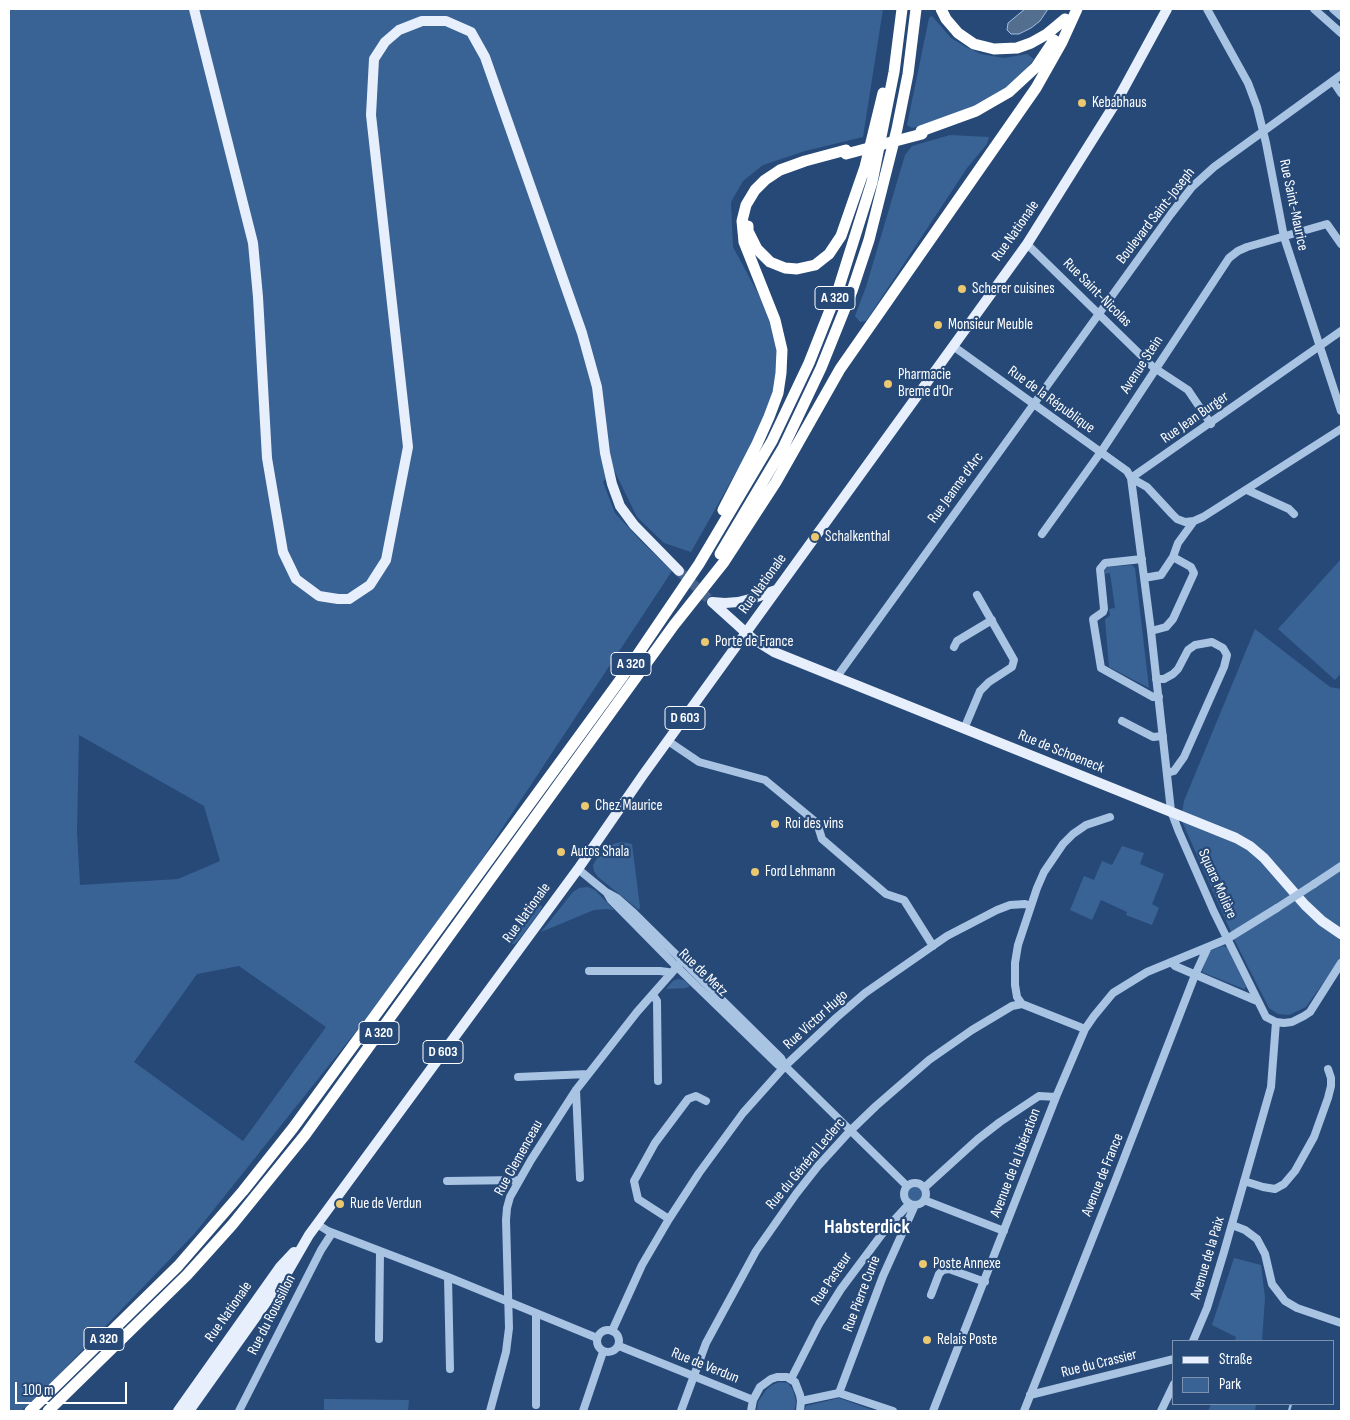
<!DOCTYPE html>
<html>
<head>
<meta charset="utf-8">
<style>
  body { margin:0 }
  #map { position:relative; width:1350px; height:1420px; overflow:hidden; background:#264978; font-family:"Sofia Sans Condensed",sans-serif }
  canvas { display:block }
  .frame { position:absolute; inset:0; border:10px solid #fff; pointer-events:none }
  .legend { position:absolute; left:1172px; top:1340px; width:162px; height:65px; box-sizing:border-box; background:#264978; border:1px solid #7d92ae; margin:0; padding:6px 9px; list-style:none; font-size:15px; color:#fff }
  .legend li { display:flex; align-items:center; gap:10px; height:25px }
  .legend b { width:25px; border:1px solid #7d92ae }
  .scale { position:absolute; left:15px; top:1382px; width:112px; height:22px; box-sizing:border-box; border:2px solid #fff; border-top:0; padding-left:6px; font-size:15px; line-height:18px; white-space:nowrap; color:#fff; -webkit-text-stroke:4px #264978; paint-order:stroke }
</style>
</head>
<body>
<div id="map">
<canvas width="1350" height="1420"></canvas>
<div class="frame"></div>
<ul class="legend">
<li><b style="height:6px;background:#e8effc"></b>Straße</li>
<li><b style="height:14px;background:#3a6395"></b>Park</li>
</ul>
<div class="scale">100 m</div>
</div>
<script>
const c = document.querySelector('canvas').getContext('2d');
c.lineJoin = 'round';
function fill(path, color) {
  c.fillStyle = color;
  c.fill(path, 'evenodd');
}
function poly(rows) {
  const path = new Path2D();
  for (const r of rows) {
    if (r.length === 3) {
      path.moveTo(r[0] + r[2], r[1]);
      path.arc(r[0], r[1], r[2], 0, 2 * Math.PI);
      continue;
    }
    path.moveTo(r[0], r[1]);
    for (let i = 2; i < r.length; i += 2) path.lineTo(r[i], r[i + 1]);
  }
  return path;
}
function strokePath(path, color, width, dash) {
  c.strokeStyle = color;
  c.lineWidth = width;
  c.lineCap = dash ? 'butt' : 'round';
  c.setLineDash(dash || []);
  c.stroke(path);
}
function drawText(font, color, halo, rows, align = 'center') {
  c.font = font + ' "Sofia Sans Condensed",sans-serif';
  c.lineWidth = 4.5;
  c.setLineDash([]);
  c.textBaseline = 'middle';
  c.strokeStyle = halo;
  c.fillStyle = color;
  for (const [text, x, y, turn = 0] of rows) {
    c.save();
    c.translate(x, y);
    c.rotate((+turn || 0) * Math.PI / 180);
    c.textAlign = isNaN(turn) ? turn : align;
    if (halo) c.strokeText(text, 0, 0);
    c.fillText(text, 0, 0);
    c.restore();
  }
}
fill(poly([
  [9,9,883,9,863,137,805,151,763,165,743,181,731,202,733,247,762,301,777,336,776,383,761,428,691,552,664,543,637,517,614,470,603,482,615,513,641,541,672,571,449,909,362,1024,195,1233,48,1386,21,1411,9,1411],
  [79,735,204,806,220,861,178,879,80,885,77,832],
  [239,966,326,1027,243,1141,134,1062,197,974],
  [932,16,951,38,966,47,981,54,1004,58,1027,54,1034,59,1017,80,986,101,932,123,912,128,907,125,929,18],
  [950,135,989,137,987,144,967,168,866,321,860,322,855,316,866,287,905,155,912,146],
  [1341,559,1341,673,1335,680,1278,629],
  [1132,565,1135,568,1149,688,1109,667,1105,619,1110,616,1109,609,1115,608,1110,573,1105,574,1105,570,1108,567],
  [1255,629,1330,687,1341,689,1341,960,1336,965,1306,1007,1289,1015,1278,1014,1269,1008,1235,941,1181,819,1184,801],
  [621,842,632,844,640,907,639,910,598,877,594,871,593,865,599,855,613,844],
  [1122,846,1144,853,1140,864,1164,874,1152,904,1159,908,1152,925,1126,915,1127,912,1101,900,1092,920,1070,910,1084,876,1094,880,1102,861,1112,865],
  [588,887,595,890,614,910,606,909,594,910,541,932,573,892,579,888],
  [537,905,542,906,541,910,517,942,514,944,511,944,512,939,530,912],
  [1223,946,1227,947,1246,987,1244,989,1202,972,1209,951],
  [678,979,684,980,690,986,686,988,666,989,673,981],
  [915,1194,7],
  [1234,1258,1261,1265,1265,1298,1262,1341,1235,1341,1236,1337,1212,1325],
  [779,1382,788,1383,793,1390,796,1402,794,1411,757,1411,758,1402,766,1390,772,1385],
  [839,1398,875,1411,804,1411,806,1406],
  [324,1399,409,1400,408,1411,324,1411],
  [1211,1404,1256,1404,1255,1411,1208,1411]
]), '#3a6395');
const water = poly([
  [1025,9,1048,9,1040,21,1031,28,1019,34,1011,34,1007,30,1008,23,1025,9]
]);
fill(water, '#546e8f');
strokePath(water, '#9dbde3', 1);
strokePath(poly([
  [1289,1411,1291,1404]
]), '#9dbde3', 2.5);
strokePath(poly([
  [679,571,712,602]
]), '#47648c', 10, [10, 5]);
strokePath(poly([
  [1207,9,1248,83,1257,107,1266,143,1284,237,1341,411],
  [1314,9,1341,33],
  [1333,9,1341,16],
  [1333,81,1341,93],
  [1027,244,1153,367,1188,390,1211,424],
  [1341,331,1131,478,1151,631,1171,811,1179,832,1214,912,1266,1017,1276,1022,1284,1023,1292,1022,1304,1016,1310,1012,1341,963],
  [953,346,1127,471,1131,478,1147,487,1172,514,1177,519,1185,522,1194,521,1203,517,1341,429],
  [1247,490,1289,509,1294,514],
  [1042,534,1103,449,1229,258,1238,251,1247,247,1327,224,1341,244],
  [1142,559,1105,563,1100,569,1104,609,1103,612,1093,619,1101,668,1153,697,1159,697],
  [1144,578,1161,575,1173,557],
  [1151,631,1166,627,1173,619,1194,573,1191,567,1173,557,1178,543,1194,521],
  [954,647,957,641,992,620],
  [836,678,1171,214,1192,187,1214,167,1341,75],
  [1156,679,1164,679,1173,674,1178,669,1188,650,1195,645,1212,642,1223,648,1227,655,1224,667,1184,757,1174,771,1167,773],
  [1122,721,1153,737,1163,736],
  [964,729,980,691,989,682,1012,667,1014,660,977,595],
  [668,741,699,762,765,780,817,823,822,839,886,894,904,900,933,946],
  [578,869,606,892,617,898,634,913,781,1058,785,1066,907,1186],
  [1314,884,1341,866],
  [607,893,611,900,677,967,778,1065,785,1066],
  [1171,962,1175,966,1257,1001],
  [589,971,660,971,668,972,670,975],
  [653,995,657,1001,658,1081],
  [1022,1004,1017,997,1015,985,1015,963,1018,945,1037,888,1044,872,1063,844,1073,834,1086,825,1110,817],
  [518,1077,588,1074],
  [576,1090,580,1178],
  [447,1181,519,1180],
  [1244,1181,1263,1187,1275,1189,1284,1184,1295,1171,1314,1137,1328,1098,1331,1086,1331,1078,1328,1069],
  [915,1194,11],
  [924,1188,978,1139,1000,1122,1039,1096,1056,1097],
  [924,1200,1004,1231],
  [669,1219,638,1199,634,1181,655,1143,688,1099,696,1096,706,1101],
  [317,1224,328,1231,448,1277,597,1338],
  [1232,1225,1245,1230,1257,1239,1265,1254,1272,1284,1285,1301,1297,1308,1341,1323],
  [448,1277,450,1369],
  [931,1295,939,1274,943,1270,949,1269,985,1282],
  [536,1313,536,1405],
  [608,1341,11],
  [612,1331,642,1265,669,1219,699,1173,743,1113,785,1066,836,1018,865,993,947,936,997,910,1010,905,1025,904,1031,906],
  [379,1339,380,1252],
  [1193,1341,1207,1308,1224,1252,1271,1087,1276,1022],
  [619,1346,753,1400],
  [791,1379,819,1324,841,1289,885,1230,909,1204],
  [839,1393,883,1276,915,1205],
  [1030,1395,1174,1359],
  [801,1401,839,1393,893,1411],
  [239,1411,321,1250,332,1233],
  [490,1411,506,1352,509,1328,506,1220,507,1208,510,1197,531,1160,576,1090,637,1012,682,961],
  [583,1411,603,1352],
  [681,1411,706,1343,756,1251,796,1194,818,1166,849,1132,876,1106,929,1060,972,1030,1012,1006,1022,1004,1085,1029],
  [751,1411,753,1400,760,1387,771,1379,777,1377,787,1377,795,1382,800,1395,801,1401,800,1411],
  [933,1411,1056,1097,1085,1029,1094,1016,1113,993,1147,972,1227,939,1277,908],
  [1024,1411,1116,1179,1195,975,1207,949],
  [1161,1411,1174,1384]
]), '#a9c3e3', 8);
strokePath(poly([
  [194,9,253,243,258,297,267,458,283,552,296,579,319,596,338,599,349,599,370,585,386,560,408,447,371,115,374,59,385,42,399,30,422,21,446,21,471,32,485,57,582,333,597,387,605,453,612,484,620,506,634,525,679,571],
  [712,602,753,639,774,652,1236,838,1250,846,1264,858,1305,905,1322,921,1341,934],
  [712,602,725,603,738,602,754,598,776,590],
  [178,1411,280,1267,294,1252],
  [189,1411,287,1273,309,1235,578,869,643,775,1027,244,1118,99,1167,9]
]), '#e8effc', 10);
strokePath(poly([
  [941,9,946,19,958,33,974,44,994,49,1017,48,1031,43,1047,34,1065,19],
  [921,131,976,111,1009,92,1036,67,1054,40],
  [748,226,748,231,757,249,770,262,785,268,797,269,815,265,829,254,841,236,865,167,883,93],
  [723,510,757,444,769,417,778,393,781,373,782,350,775,320,744,242,742,221,746,205,755,190,765,180,780,170,805,161,846,150],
  [720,554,783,448,821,368,852,291,869,240,897,129,908,74,916,9],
  [30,1411,178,1266,243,1191,293,1128,623,676,699,564,772,441,809,363,839,287,872,182,894,72,902,9],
  [48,1411,187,1275,232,1225,305,1135,674,625,724,562,776,482,840,369,1036,88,1062,42,1077,9]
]), '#fff', 11);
strokePath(poly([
  [1277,908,1314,884]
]), '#a9c3e3', 8);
strokePath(poly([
  [846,154,922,134]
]), '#fff', 11);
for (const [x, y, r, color] of [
  [1082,103,5,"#ebc86f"],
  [962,289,5,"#ebc86f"],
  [938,325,5,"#ebc86f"],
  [888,384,5,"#ebc86f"],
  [815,537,5,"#ebc86f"],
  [705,642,5,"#ebc86f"],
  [585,806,5,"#ebc86f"],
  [775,824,5,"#ebc86f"],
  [561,852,5,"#ebc86f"],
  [755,872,5,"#ebc86f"],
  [340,1204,5,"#ebc86f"],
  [923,1264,5,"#ebc86f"],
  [927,1340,5,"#ebc86f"]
]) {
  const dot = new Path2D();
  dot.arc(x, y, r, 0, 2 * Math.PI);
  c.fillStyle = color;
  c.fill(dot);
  strokePath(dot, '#264978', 2);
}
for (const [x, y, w] of [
  [835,298,40],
  [631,664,40],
  [685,718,40],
  [379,1033,40],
  [443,1052,40],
  [104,1339,40]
]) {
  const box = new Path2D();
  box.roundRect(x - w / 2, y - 11.5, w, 23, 4);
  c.fillStyle = '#264978';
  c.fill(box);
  strokePath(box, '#fff', 1);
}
drawText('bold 14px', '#fff', null, [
  ["A 320",835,298],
  ["A 320",631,664],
  ["D 603",685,718],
  ["A 320",379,1033],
  ["D 603",443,1052],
  ["A 320",104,1339]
]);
drawText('15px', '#fff', '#264978', [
  ["Kebabhaus",1092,103],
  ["Scherer cuisines",972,289],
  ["Monsieur Meuble",948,325],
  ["Pharmacie",898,375],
  ["Breme d'Or",898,392],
  ["Schalkenthal",825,537],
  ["Porte de France",715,642],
  ["Chez Maurice",595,806],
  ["Roi des vins",785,824],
  ["Autos Shala",571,852],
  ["Ford Lehmann",765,872],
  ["Rue de Verdun",350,1204],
  ["Poste Annexe",933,1264],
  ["Relais Poste",937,1340]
], 'left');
drawText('15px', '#fff', '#264978', [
  ["Rue Saint-Maurice",1293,205,78],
  ["Boulevard Saint-Joseph",1156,216,-52],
  ["Rue Nationale",1016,231,-55],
  ["Rue Saint-Nicolas",1097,293,45],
  ["Avenue Stein",1142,365,-57],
  ["Rue de la République",1051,400,36],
  ["Rue Jean Burger",1195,418,-35],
  ["Rue Jeanne d'Arc",956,488,-54],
  ["Rue Nationale",763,584,-54],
  ["Rue de Schoeneck",1061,752,22],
  ["Square Molière",1217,884,66],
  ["Rue Nationale",527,913,-54],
  ["Rue de Metz",703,973,44],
  ["Rue Victor Hugo",816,1020,-42],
  ["Rue Clemenceau",519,1158,-61],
  ["Avenue de la Libération",1016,1163,-69],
  ["Rue du Général Leclerc",806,1164,-50],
  ["Avenue de France",1103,1175,-68],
  ["Avenue de la Paix",1208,1258,-73],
  ["Rue Pasteur",832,1279,-56],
  ["Rue Pierre Curie",862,1294,-69],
  ["Rue Nationale",229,1312,-55],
  ["Rue du Roussillon",272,1315,-63],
  ["Rue du Crassier",1099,1364,-14],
  ["Rue de Verdun",705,1366,22]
]);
drawText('bold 20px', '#fff', '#264978', [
  ["Habsterdick",867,1228]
]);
</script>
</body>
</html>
